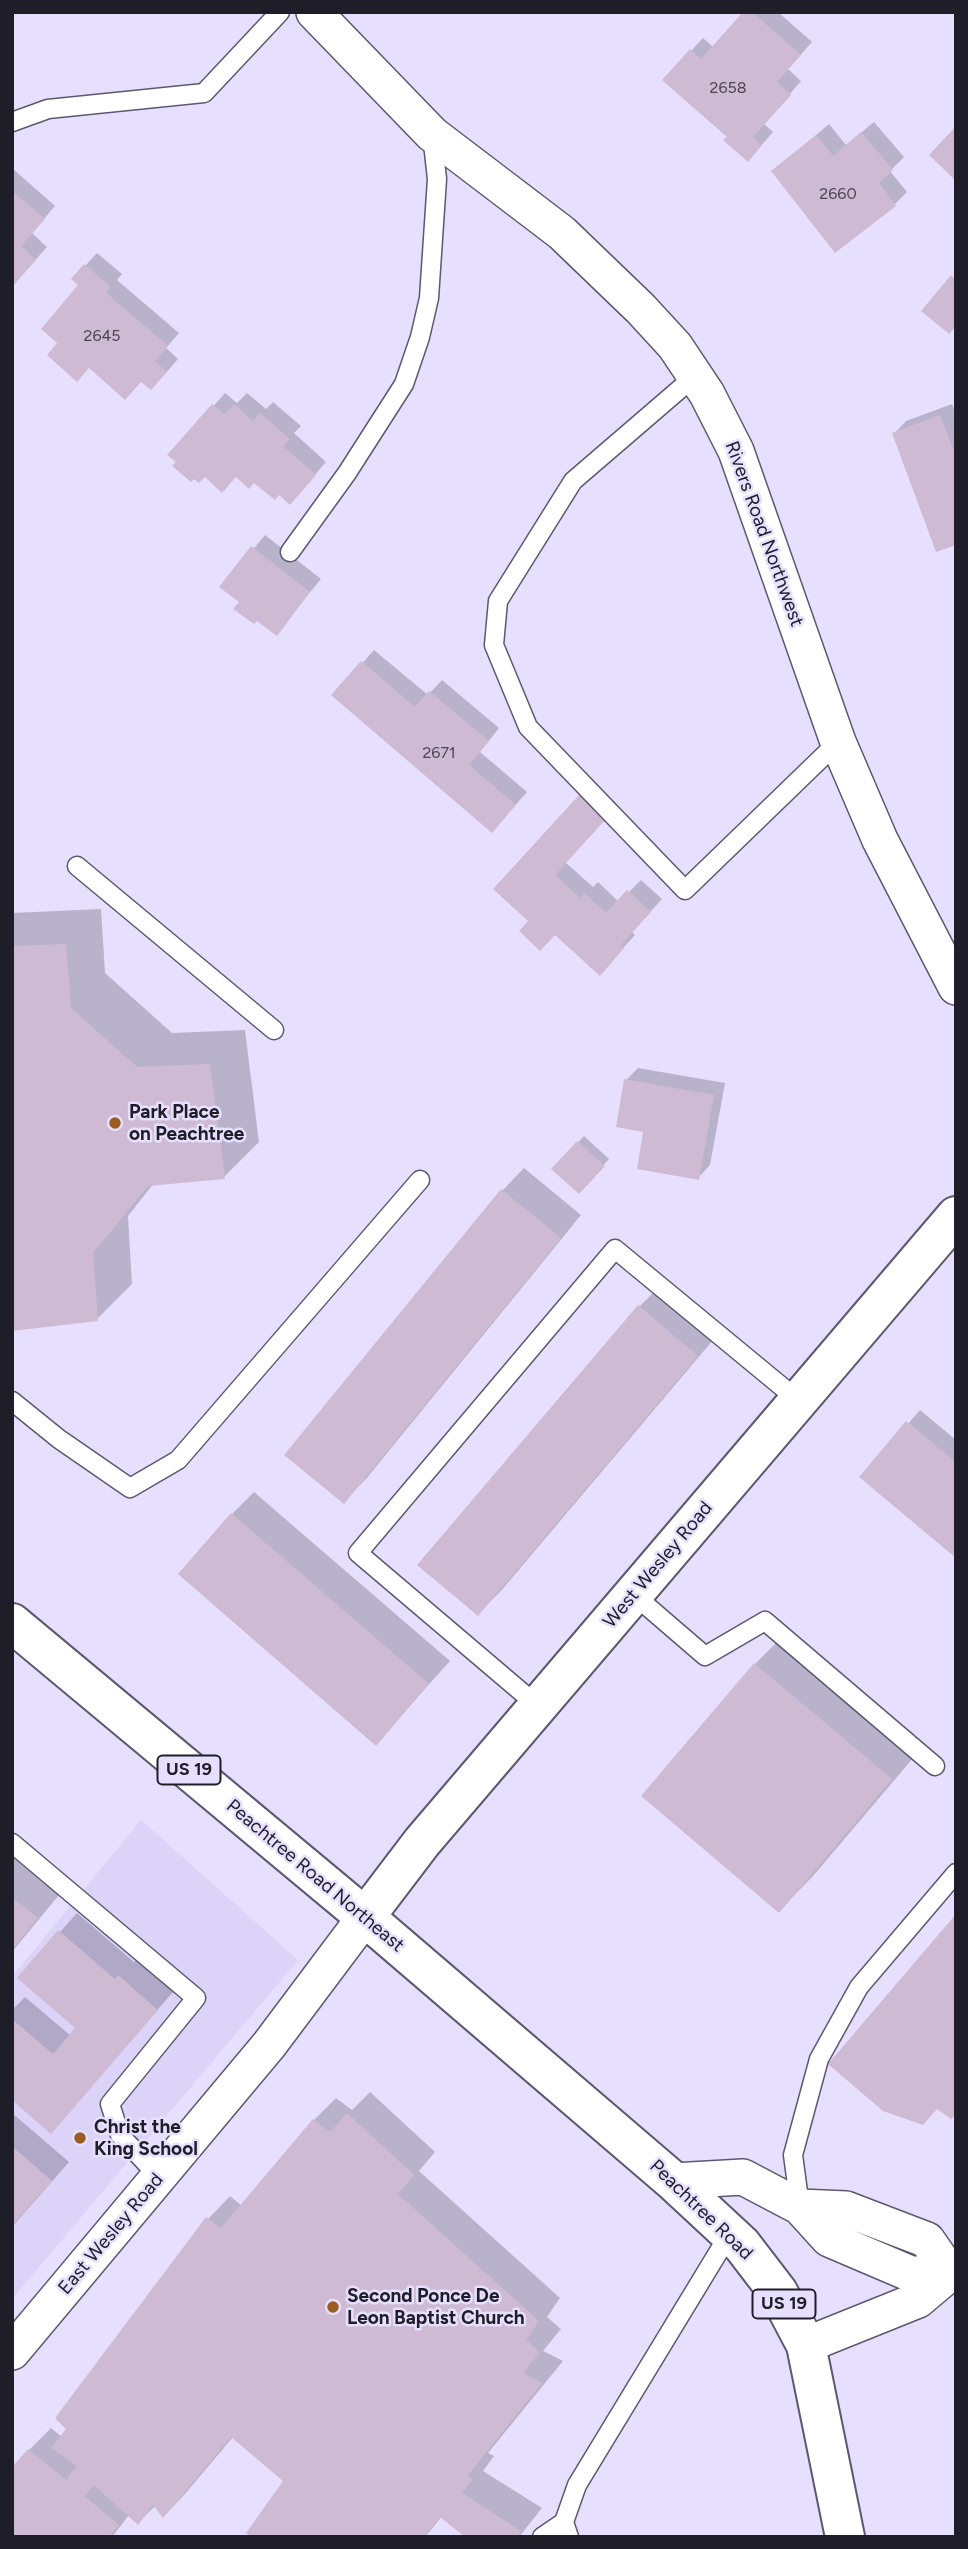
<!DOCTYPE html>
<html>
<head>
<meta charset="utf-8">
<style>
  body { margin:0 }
  #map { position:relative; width:968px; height:2549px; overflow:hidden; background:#e6e0fe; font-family:Figtree,sans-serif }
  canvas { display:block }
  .frame { position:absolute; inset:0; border:14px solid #1f1d28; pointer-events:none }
</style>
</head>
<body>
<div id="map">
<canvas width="968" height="2549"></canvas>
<div class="frame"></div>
</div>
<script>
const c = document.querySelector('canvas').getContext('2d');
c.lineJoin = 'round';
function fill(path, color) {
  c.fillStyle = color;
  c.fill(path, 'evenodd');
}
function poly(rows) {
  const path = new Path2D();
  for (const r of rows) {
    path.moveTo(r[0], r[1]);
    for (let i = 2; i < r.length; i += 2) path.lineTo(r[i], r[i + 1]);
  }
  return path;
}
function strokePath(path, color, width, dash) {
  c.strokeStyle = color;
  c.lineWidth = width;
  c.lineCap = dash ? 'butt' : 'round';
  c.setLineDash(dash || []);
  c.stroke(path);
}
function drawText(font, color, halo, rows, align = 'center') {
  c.font = font + ' Figtree,sans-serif';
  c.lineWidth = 5;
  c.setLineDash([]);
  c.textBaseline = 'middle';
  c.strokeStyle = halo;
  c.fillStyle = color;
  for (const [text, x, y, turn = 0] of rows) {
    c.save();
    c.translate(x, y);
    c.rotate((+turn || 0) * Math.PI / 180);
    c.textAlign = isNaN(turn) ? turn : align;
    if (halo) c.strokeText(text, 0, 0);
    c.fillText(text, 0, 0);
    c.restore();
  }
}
fill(poly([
  [141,1820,298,1960,12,2299,12,1977]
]), '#dbd3f8');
fill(poly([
  [745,12,778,12,812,42,788,69,801,81,764,124,773,132,760,147,729,136,664,80,703,38,714,48],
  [874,122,904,157,890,171,907,192,895,204,835,250,774,171,829,124,846,145],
  [12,168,55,206,32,233,47,247,12,286],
  [97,253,122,274,117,280,179,333,166,348,178,359,163,376,142,380,60,343,81,285,73,279],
  [225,393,237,403,247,393,266,409,273,402,301,426,294,433,326,462,302,490,279,493,255,481,237,476,205,475,178,462,170,455],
  [952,404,956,414,956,543,894,434,906,421],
  [265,535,321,579,276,633,222,587],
  [374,650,428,695,442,680,499,728,480,752,527,792,504,818,334,695],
  [593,783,617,805,565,862,593,887,598,882,619,902,641,880,662,899,632,932,635,935,611,961,531,921,496,889],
  [101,909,105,973,172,1033,245,1030,259,1142,224,1177,154,1183,128,1216,132,1284,97,1319,12,1329,12,913],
  [638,1068,725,1083,710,1165,698,1178,645,1131,626,1080],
  [584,1136,609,1159,579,1191,554,1169],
  [524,1168,581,1215,366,1479,344,1501,502,1191],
  [662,1284,719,1333,500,1592,477,1614,419,1565,640,1306],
  [920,1410,956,1440,956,1555,862,1477],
  [254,1492,450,1661,376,1743,232,1514],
  [789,1630,925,1744,813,1876,779,1911,755,1664],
  [12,1857,59,1895,12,1952],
  [77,1913,134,1962,137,1959,174,1991,51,2131,12,2098,12,2010,25,1997,71,2036,78,2028,19,1978],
  [370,2092,435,2152,419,2171,560,2298,547,2317,561,2329,543,2351,563,2361,488,2453,494,2456,483,2471,542,2508,519,2537,468,2537,442,2516,425,2537,254,2537,286,2481,233,2437,185,2494,164,2516,156,2505,138,2523,129,2515,112,2537,12,2537,29,2450,51,2428,62,2437,208,2219,230,2196,242,2206,314,2120,336,2098,352,2110],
  [12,2113,69,2162,12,2227]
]), '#0003');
fill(poly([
  [743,12,752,12,801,55,777,82,791,95,753,137,762,145,748,162,723,140,727,137,662,80,690,49,701,59],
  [956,126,956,181,929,155],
  [861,132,893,170,879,183,896,206,835,253,771,171,816,135,833,156],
  [12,191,45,219,21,246,36,260,12,287],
  [84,264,111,287,106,293,168,346,155,361,167,372,151,390,141,382,125,400,89,368,77,382,47,355,57,343,41,329,78,285,71,279],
  [951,275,956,280,956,326,949,334,921,311],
  [212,404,224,414,234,404,253,421,260,413,290,439,283,446,316,475,290,505,279,495,275,500,254,483,249,489,236,477,222,493,205,477,199,483,194,479,191,482,172,466,176,462,167,455],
  [940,415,953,449,956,448,956,545,936,552,892,433],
  [251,546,310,592,277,636,257,621,254,624,233,609,239,602,219,587],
  [361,661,415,707,429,691,489,741,469,765,516,805,492,833,331,695],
  [580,794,607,818,555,875,580,898,584,893,606,913,627,890,651,912,621,945,624,948,600,976,555,935,540,951,519,931,528,921,493,889],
  [66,944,71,1008,137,1067,210,1064,225,1179,148,1186,93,1253,98,1321,12,1331,12,946],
  [624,1079,714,1095,699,1180,637,1169,643,1132,616,1127],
  [577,1141,605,1166,579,1194,551,1169],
  [501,1189,561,1238,344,1504,284,1455],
  [638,1305,698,1356,478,1616,417,1565],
  [906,1421,956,1462,956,1558,859,1477],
  [231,1513,429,1684,376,1746,178,1574],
  [754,1663,892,1779,779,1913,641,1796],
  [12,1897,38,1918,12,1950],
  [956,1914,956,2115,951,2119,937,2109,923,2125,883,2111,828,2064],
  [58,1930,115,1979,118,1975,158,2010,51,2134,12,2100,12,2019,53,2054,75,2028,17,1978],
  [347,2113,414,2175,398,2194,539,2321,526,2340,540,2352,523,2373,542,2383,467,2476,473,2479,462,2493,521,2531,517,2537,465,2537,440,2517,423,2537,251,2537,246,2533,283,2481,231,2437,163,2518,153,2505,138,2525,94,2485,84,2496,119,2525,109,2537,12,2537,12,2467,28,2449,66,2480,77,2466,51,2448,66,2429,55,2418,206,2217,221,2228,313,2119,330,2132],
  [12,2146,52,2181,12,2226]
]), '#cebad3');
const service = poly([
  [12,122,48,109,204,93,280,12],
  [695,376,573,481,498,601,494,645,528,727,685,890,838,742],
  [290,552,347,473,404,384,420,337,429,298,437,179,432,134],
  [77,866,274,1030],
  [12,1401,59,1439,130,1488,178,1460,420,1180],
  [633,1594,705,1656,765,1621,935,1766],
  [538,1706,358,1553,615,1249,798,1400],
  [12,1843,196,1998,110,2104,120,2135,159,2177],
  [800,2207,793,2155,819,2059,859,1987,956,1873],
  [542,2537,564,2522],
  [569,2537,564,2522,577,2485,730,2233]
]);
const minor = poly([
  [314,12,432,134,562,233,641,309,675,346,707,394,736,451,838,742,880,840,956,987],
  [673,2181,743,2177,800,2207,846,2209,927,2240,950,2273,956,2275],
  [800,2207,829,2239,911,2274,950,2273],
  [806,2345,918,2300,950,2273],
  [12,2352,269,2045,365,1917]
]);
const tertiary = poly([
  [365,1917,422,1842,956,1216]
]);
const trunk = poly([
  [12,1623,365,1917,673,2181,742,2245,778,2292,806,2345,845,2537]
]);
strokePath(service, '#5d5770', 21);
strokePath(minor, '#5d5770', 38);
strokePath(tertiary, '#5d5770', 42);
strokePath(trunk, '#5d5770', 42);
strokePath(service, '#fff', 18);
strokePath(minor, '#fff', 35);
strokePath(tertiary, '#fff', 38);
strokePath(trunk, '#fff', 38);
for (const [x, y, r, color] of [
  [115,1123,7,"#9b5c23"],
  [80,2138,7,"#9b5c23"],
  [333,2307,7,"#9b5c23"]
]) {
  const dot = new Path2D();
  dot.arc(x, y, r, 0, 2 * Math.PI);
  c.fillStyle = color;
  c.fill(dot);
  strokePath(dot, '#e6e0fe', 2.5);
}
drawText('16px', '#4b4453', null, [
  ["2658",728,88],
  ["2660",838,194],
  ["2645",102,336],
  ["2671",439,753]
]);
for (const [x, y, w] of [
  [189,1770,63],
  [784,2304,63]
]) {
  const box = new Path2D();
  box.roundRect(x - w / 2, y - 14.5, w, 29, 5);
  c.fillStyle = '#e6e0fe';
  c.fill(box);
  strokePath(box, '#1f1d28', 2);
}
drawText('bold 18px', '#1f1d28', null, [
  ["US 19",189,1770],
  ["US 19",784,2304]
]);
drawText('19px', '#1f1d28', '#e6e0fe', [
  ["Rivers Road Northwest",764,534,70],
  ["West Wesley Road",658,1565,-50],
  ["Peachtree Road Northeast",315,1876,40],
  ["Peachtree Road",701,2210,44],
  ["East Wesley Road",111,2234,-50]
]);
drawText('bold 19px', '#1f1d28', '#e6e0fe', [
  ["Park Place",129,1112],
  ["on Peachtree",129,1134],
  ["Christ the",94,2127],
  ["King School",94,2149],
  ["Second Ponce De",347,2296],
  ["Leon Baptist Church",347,2318]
], 'left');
</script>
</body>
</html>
